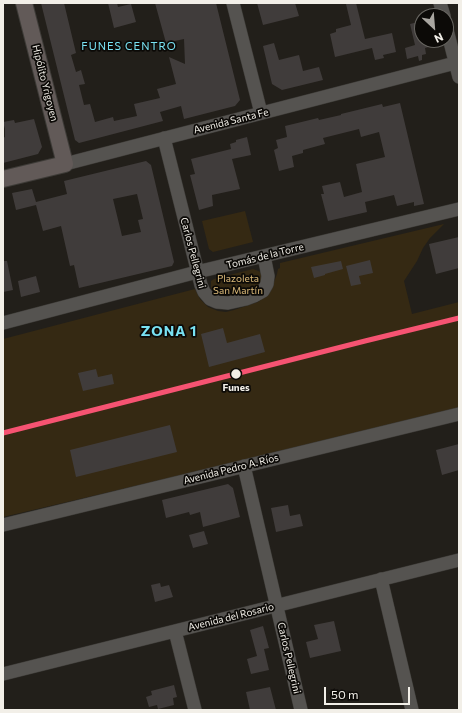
<!DOCTYPE html>
<html>
<head>
<meta charset="utf-8">
<style>
  body { margin:0 }
  #map { position:relative; width:462px; height:713px; overflow:hidden; background:#221f1a; font-family:Commissioner,sans-serif }
  canvas { display:block }
  .frame { position:absolute; inset:0; border:4px solid #f2efe8; pointer-events:none }
  .north { position:absolute; left:414px; top:8px; width:40px; height:40px; box-sizing:border-box; background:#0c0a07; border:1px solid #686661; border-radius:50%; rotate:154deg; font-size:11px; font-weight:700; line-height:16px; text-align:center; color:#f2efe8 }
  .north::after { content:''; display:block; margin:auto; width:14px; height:18px; background:#a9a6a0; clip-path:polygon(50% 0,100% 100%,50% 72%,0 100%) }
  .scale { position:absolute; left:324px; top:687px; width:86px; height:18px; box-sizing:border-box; border:2px solid #f2efe8; border-top:0; padding-left:5px; font-size:12px; line-height:14px; white-space:nowrap; color:#f2efe8; -webkit-text-stroke:3px #0c0a07; paint-order:stroke }
</style>
</head>
<body>
<div id="map">
<canvas width="462" height="713"></canvas>
<div class="frame"></div>
<div class="north">N</div>
<div class="scale">50 m</div>
</div>
<script>
const c = document.querySelector('canvas').getContext('2d');
c.lineJoin = 'round';
function fill(path, color) {
  c.fillStyle = color;
  c.fill(path, 'evenodd');
}
function poly(rows) {
  const path = new Path2D();
  for (const r of rows) {
    path.moveTo(r[0], r[1]);
    for (let i = 2; i < r.length; i += 2) path.lineTo(r[i], r[i + 1]);
  }
  return path;
}
function strokePath(path, color, width, dash) {
  c.strokeStyle = color;
  c.lineWidth = width;
  c.lineCap = dash ? 'butt' : 'round';
  c.setLineDash(dash || []);
  c.stroke(path);
}
function drawText(font, color, halo, rows, align = 'center') {
  c.font = font + ' Commissioner,sans-serif';
  c.lineWidth = 3.5;
  c.setLineDash([]);
  c.textBaseline = 'middle';
  c.strokeStyle = halo;
  c.fillStyle = color;
  for (const [text, x, y, turn = 0] of rows) {
    c.save();
    c.translate(x, y);
    c.rotate((+turn || 0) * Math.PI / 180);
    c.textAlign = isNaN(turn) ? turn : align;
    if (halo) c.strokeText(text, 0, 0);
    c.fillText(text, 0, 0);
    c.restore();
  }
}
fill(poly([
  [245,211,253,242,213,252,209,249,202,221],
  [444,224,430,238,423,248,417,261,404,281,412,314,459,302,459,410,3,517,3,339,195,289,200,299,208,307,218,311,226,312,234,310,258,302,264,297,270,290,274,282,277,274,278,269,280,268,280,263],
  [253,269,261,272,264,284,238,297,216,296,213,292,211,287,211,281,214,279]
]), '#352913');
fill(poly([
  [41,3,64,3,76,53,71,55,76,72,81,70,85,84,79,85,84,105,90,104,95,122,113,117,114,121,137,116,134,104,160,98,157,89,176,84,169,57,185,64,184,39,166,43,155,3,216,3,240,100,235,106,184,119,181,106,160,112,163,121,79,143,75,140],
  [108,3,117,3,118,7,131,4,136,22,114,28],
  [257,3,295,3,299,16,263,25],
  [351,3,356,3,365,39,392,33,396,52,383,55,384,58,375,60,372,48,335,57,330,34,336,32,336,29,351,25,346,4],
  [422,21,422,40,441,40,442,43,425,48,426,54,422,55,422,60,419,61,418,56,407,59,405,48,415,45,410,24],
  [274,43,279,60,299,55,303,71,319,67,323,80,282,90,272,84,263,46],
  [400,103,424,204,414,206,414,202,397,206,394,195,365,202,367,212,328,221,321,194,324,194,322,186,340,182,344,197,362,192,356,164,385,157,379,132,361,137,359,129,323,138,325,144,303,150,303,153,292,156,294,167,279,171,274,150,278,148,276,140,287,137,285,126,318,118,319,120,341,115,341,114,382,104,383,107],
  [34,119,42,147,38,154,3,163,3,138,5,137,5,129,3,122,14,120,15,123],
  [247,137,251,155,232,159,240,189,212,195,213,206,199,210,190,175,195,174,191,159,231,149,230,144,236,142,236,140],
  [146,161,151,165,174,262,172,266,79,288,74,265,70,266,61,226,43,231,36,205,16,210,12,193,32,189,36,202,67,194,64,181],
  [137,194,143,219,138,220,141,232,122,236,113,199],
  [459,237,459,268,436,274,429,244],
  [370,260,373,273,359,276,361,284,351,286,346,266],
  [3,261,7,261,13,290,3,292],
  [341,261,343,269,325,274,325,275,314,278,311,267],
  [36,276,40,292,21,297,18,281],
  [223,328,227,343,260,334,265,352,209,367,201,334],
  [96,369,98,377,112,374,114,384,83,391,78,373],
  [170,425,177,452,76,477,70,450],
  [459,444,459,470,442,475,436,450],
  [228,484,233,488,240,517,203,527,200,512,190,515,189,512,166,518,162,500],
  [288,505,290,516,300,514,303,526,276,532,271,508],
  [204,531,208,544,193,548,189,535],
  [160,583,161,587,169,585,173,597,155,602,151,585],
  [334,621,341,651,310,658,306,642,318,639,314,625],
  [263,626,269,648,264,649,269,670,251,674,247,659,257,656,250,630],
  [174,685,177,697,173,698,174,705,158,709,157,705,149,707,146,697,152,695,151,691],
  [270,687,276,710,250,710,246,692]
]), '#403c3b');
const minor = poly([
  [233,3,261,113],
  [440,3,444,16],
  [446,26,459,77],
  [164,138,201,285,204,292,210,299,217,302,228,303,246,299,254,296,263,291,267,284,268,276,264,256],
  [65,164,459,62],
  [3,323,197,272,459,209],
  [244,466,301,710],
  [3,525,459,414],
  [381,579,412,710],
  [175,631,195,710],
  [3,674,459,560]
]);
const major = poly([
  [3,179,65,164,24,3]
]);
strokePath(minor, '#3d3b37', 14);
strokePath(major, '#3d3b37', 18);
strokePath(minor, '#555350', 13);
strokePath(major, '#625a58', 16);
strokePath(poly([
  [3,433,365,341,459,318]
]), '#f65372', 5);
for (const [x, y, r, color] of [
  [236,374,5.5,"#f2efe8"]
]) {
  const dot = new Path2D();
  dot.arc(x, y, r, 0, 2 * Math.PI);
  c.fillStyle = color;
  c.fill(dot);
  strokePath(dot, '#0c0a07', 1.5);
}
drawText('10px', '#f2efe8', '#0c0a07', [
  ["Hipólito Yrigoyen",45,83,76],
  ["Avenida Santa Fe",231,121,-14],
  ["Carlos Pellegrini",193,253,75],
  ["Tomás de la Torre",265,256,-14],
  ["Avenida Pedro A. Ríos",231,469,-14],
  ["Avenida del Rosario",231,617,-14],
  ["Carlos Pellegrini",289,658,77]
]);
drawText('10px', '#debc7b', '#0c0a07', [
  ["Plazoleta",238,279],
  ["San Martín",238,291]
]);
drawText('bold 10px', '#f2efe8', '#0c0a07', [
  ["Funes",236,388]
]);
c.letterSpacing = '1px';
drawText('11px', '#79e2f3', '#0c0a07', [
  ["FUNES CENTRO",129,46]
]);
c.letterSpacing = '0px';
c.letterSpacing = '1px';
drawText('bold 14px', '#79e2f3', '#0c0a07', [
  ["ZONA 1",169,331]
]);
c.letterSpacing = '0px';
</script>
</body>
</html>
